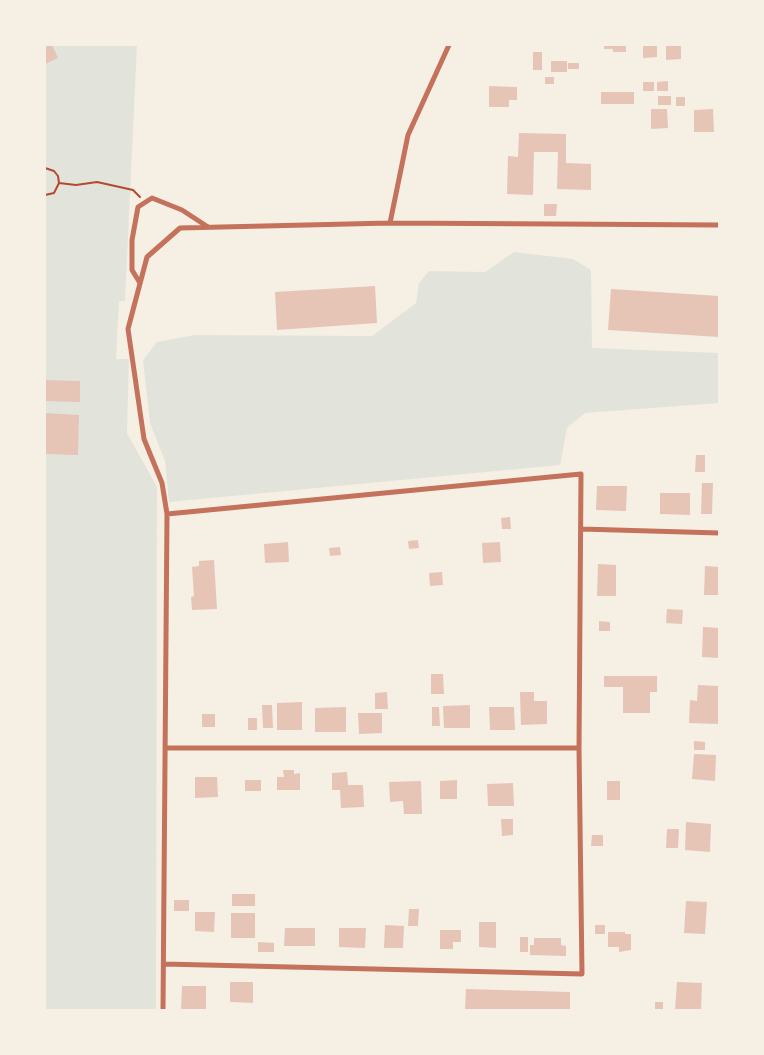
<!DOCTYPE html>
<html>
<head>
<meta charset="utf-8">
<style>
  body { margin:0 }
  #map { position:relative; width:764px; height:1055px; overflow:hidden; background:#f6efe4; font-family:"PT Serif",serif }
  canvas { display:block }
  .frame { position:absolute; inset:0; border:46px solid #f6efe4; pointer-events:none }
</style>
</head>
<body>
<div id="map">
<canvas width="764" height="1055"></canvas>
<div class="frame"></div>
</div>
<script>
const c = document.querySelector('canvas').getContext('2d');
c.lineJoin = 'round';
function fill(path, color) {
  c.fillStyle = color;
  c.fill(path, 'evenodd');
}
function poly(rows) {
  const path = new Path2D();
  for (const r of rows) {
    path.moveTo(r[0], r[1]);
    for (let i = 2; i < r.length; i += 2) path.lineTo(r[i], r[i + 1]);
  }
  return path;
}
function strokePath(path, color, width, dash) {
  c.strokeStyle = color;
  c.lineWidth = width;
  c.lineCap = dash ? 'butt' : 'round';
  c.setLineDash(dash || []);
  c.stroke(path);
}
fill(poly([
  [45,45,137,45,125,301,119,301,116,359,129,359,127,433,157,487,156,1010,45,1010],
  [514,252,573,259,591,270,592,348,719,353,719,403,585,413,567,428,560,465,169,502,165,461,150,423,143,360,157,342,195,335,372,336,416,303,419,283,429,271,485,272]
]), '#e2e4dc');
fill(poly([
  [48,45,52,45,58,58,45,64,45,47],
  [604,45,626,45,626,52,613,52,613,49,604,49],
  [643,45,657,45,657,57,643,58],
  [666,45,681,45,681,59,666,60],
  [533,52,542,52,542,70,533,70],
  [551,61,567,61,567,72,551,72],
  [568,63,579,63,579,69,568,69],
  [545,77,554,77,554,84,545,84],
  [668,81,668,91,657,91,657,82],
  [643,82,654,82,654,91,643,91],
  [489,86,517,87,517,100,509,100,509,107,489,107],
  [601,92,634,92,634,104,601,104],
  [658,96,671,96,671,105,658,105],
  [676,97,685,97,685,106,676,106],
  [651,109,667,109,668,128,651,129],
  [713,109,714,132,694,132,694,110],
  [519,133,566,134,566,163,591,164,591,190,557,189,558,152,534,152,533,195,507,194,508,156,518,157],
  [544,204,557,204,556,216,544,216],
  [375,286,377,323,277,330,275,292],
  [611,289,719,296,719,337,608,330],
  [45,380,80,381,80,402,45,401],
  [45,413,79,415,78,455,45,454],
  [696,455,705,455,705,472,695,472],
  [702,483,713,483,712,514,701,514],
  [597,486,627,486,626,511,596,510],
  [660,493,690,493,690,515,660,514],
  [510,517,511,529,502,529,501,518],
  [418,540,419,548,409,549,408,541],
  [288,542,289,562,265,563,264,544],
  [500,542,501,562,483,563,482,543],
  [340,547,341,555,330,556,329,548],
  [214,560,217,609,192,610,191,597,194,596,192,567,199,566,199,561],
  [598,564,616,565,616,596,597,596],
  [705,566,719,567,719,595,704,595],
  [442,572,443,585,430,586,429,573],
  [667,609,683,610,682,624,666,623],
  [599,621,610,622,610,631,599,631],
  [703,627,719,628,719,658,702,657],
  [431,674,443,674,444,694,431,694],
  [604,676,657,676,657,692,650,692,650,713,623,713,623,687,604,687],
  [698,685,719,686,719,724,689,723,690,700,697,701],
  [387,692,388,709,375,709,375,693],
  [520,692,534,692,534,701,547,701,547,724,521,725],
  [302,702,302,730,277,730,277,703],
  [262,705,272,705,273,728,263,728],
  [470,705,470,728,444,728,443,706],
  [346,707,346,732,315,732,315,708],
  [432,707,439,707,440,726,432,726],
  [489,707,514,707,515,730,490,730],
  [358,713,382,713,382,733,359,734],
  [202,714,215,714,215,727,202,727],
  [248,718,257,718,257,730,248,730],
  [694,741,705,742,705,750,694,750],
  [694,754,716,755,715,781,692,779],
  [283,770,294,770,294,774,300,773,300,790,277,790,277,777,284,777],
  [347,772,348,785,363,785,364,807,341,808,340,790,332,790,332,773],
  [195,777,217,777,218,797,195,798],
  [245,780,261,780,261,791,245,791],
  [457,780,457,799,440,799,440,781],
  [421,781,422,814,404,814,403,801,390,802,389,782],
  [607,781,620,781,620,800,607,800],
  [513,783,514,806,488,806,487,784],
  [501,819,513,819,513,835,502,836],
  [686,822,711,824,710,852,685,850],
  [667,829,679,829,678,848,666,848],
  [592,835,603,835,603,846,591,846],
  [232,894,255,894,255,906,232,906],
  [174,900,189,900,189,911,174,911],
  [686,901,707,902,705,934,684,933],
  [409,909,419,909,418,926,408,926],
  [195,912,215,912,214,932,195,931],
  [231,913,255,913,255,938,231,938],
  [479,922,496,922,496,948,479,947],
  [385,925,404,926,403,948,384,948],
  [595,925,605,925,605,934,595,934],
  [285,928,315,928,315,946,284,946],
  [339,928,366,928,365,948,339,947],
  [440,930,461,930,461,942,453,942,453,949,440,949],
  [608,932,625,932,625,934,631,934,631,950,619,952,619,947,608,947],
  [520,937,528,937,528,952,520,952],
  [534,938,561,938,561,945,566,946,566,956,530,955,530,945,534,945],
  [258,942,274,943,274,952,258,952],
  [230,982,253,982,253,1003,230,1002],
  [677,982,702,983,701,1010,675,1010],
  [182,986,206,986,206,1009,181,1009],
  [466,989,570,992,570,1010,465,1010],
  [655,1002,663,1002,663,1010,655,1010]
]), '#e6c5b7');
strokePath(poly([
  [45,168,54,171,58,176,59,183,54,193,45,195],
  [59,183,76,185,97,182,133,190,140,197]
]), '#b5482f', 2);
strokePath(poly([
  [390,223,408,135,449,45],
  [140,283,132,270,132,240,138,207,152,198,182,210,208,227],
  [581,529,719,533],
  [165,748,579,748],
  [164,964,582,974,579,748,581,474,167,514],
  [163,1010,167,514,162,483,144,439,128,329,147,257,180,228,390,223,719,225]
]), '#c5725c', 5);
</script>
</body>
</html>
